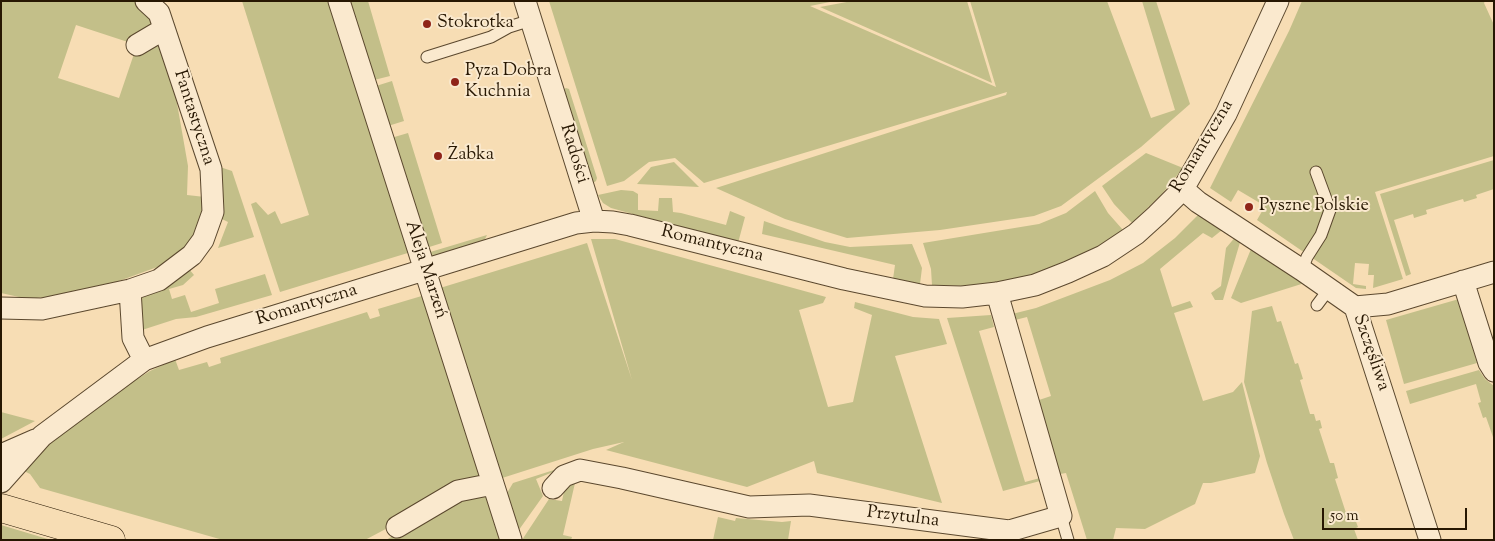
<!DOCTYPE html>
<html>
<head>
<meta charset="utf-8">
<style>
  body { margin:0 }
  #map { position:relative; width:1495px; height:541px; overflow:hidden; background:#f7ddb4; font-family:"Sorts Mill Goudy",serif }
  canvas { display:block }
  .frame { position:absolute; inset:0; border:2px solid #271702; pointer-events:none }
  .scale { position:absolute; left:1322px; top:508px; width:145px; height:22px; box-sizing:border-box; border:2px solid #271702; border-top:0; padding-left:6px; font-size:15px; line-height:18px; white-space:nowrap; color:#271702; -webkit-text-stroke:4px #fae9ce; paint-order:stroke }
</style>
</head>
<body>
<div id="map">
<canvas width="1495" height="541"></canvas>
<div class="frame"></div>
<div class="scale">50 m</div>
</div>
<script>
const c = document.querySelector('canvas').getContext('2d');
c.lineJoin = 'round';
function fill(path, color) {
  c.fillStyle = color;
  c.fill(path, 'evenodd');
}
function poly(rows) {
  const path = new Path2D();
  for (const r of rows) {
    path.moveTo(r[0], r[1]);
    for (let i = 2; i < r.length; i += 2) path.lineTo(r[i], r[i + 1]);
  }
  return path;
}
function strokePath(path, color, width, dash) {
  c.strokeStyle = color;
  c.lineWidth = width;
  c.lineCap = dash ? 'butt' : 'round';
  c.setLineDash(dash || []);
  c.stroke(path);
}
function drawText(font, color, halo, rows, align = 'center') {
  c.font = font + ' "Sorts Mill Goudy",serif';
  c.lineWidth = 4;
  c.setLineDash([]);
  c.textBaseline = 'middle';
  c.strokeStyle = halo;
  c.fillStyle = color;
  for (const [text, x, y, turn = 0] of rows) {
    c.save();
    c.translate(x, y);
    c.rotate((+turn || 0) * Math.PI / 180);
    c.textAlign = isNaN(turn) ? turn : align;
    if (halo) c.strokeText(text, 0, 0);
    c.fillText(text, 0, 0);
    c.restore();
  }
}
fill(poly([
  [1,1,146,1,164,29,188,166,187,195,205,197,204,214,195,234,187,247,160,266,119,281,80,293,28,299,1,293],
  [76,25,137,45,119,98,58,78],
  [242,1,334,1,411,252,280,292,251,204,256,202,268,215,275,211,281,224,309,215],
  [350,1,368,1,390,76,374,80],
  [549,1,835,1,810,6,996,87,970,1,1107,1,1151,118,1175,110,1142,1,1156,1,1190,104,1141,147,1061,206,1034,216,940,230,847,238,785,219,716,188,1006,95,1007,92,704,183,675,158,649,162,624,181,607,186],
  [852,1,967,1,992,83,820,7],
  [1302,1,1485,1,1484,3,1494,25,1494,156,1375,192,1403,279,1373,288,1374,275,1368,275,1369,264,1355,263,1353,284,1366,286,1366,289,1356,288,1257,220,1265,206,1238,190,1231,202,1210,188,1289,31],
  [392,81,404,121,388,126,376,86],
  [566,88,569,89,597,178,596,181,593,183,564,89],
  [408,133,442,243,426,248,391,138],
  [1146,153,1183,168,1161,195,1132,223,1114,204,1102,186],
  [1494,160,1494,189,1476,195,1477,198,1464,202,1463,199,1426,210,1427,214,1414,218,1413,214,1394,220,1411,274,1406,276,1380,194],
  [674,162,699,187,637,184,651,167],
  [220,167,232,171,254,237,218,248,228,222,220,218],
  [621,190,633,191,638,194,638,210,658,211,659,198,672,198,673,212,681,213,726,225,730,211,745,217,738,243,611,208,603,203,598,195],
  [1095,191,1108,213,1123,230,1102,247,1044,271,1001,283,969,286,932,285,931,269,923,243,1039,224,1066,213],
  [1199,214,1222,230,1212,238,1203,233,1160,269,1172,307,1190,301,1193,307,1174,313,1203,401,1233,392,1242,382,1260,456,1255,473,1211,483,1203,483,1195,504,1145,529,1116,528,1113,540,1087,540,1066,473,1060,474,1039,400,1051,396,1027,317,1015,320,1012,314,1036,308,1110,280,1143,263,1175,238],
  [764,221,825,242,850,247,912,244,922,268,920,284,893,279,895,265,762,234],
  [487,235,484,241,429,260,427,253],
  [1237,235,1241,239,1223,300,1215,300,1211,293,1221,286,1226,248],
  [591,239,615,239,826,297,823,303,799,310,828,407,853,402,872,315,854,308,855,302,913,317,939,319,947,344,895,356,942,503,817,473,814,461,747,487,606,450,624,442,593,449,499,479,440,288,587,243,632,380],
  [1251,249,1311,281,1241,303,1231,298],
  [189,269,194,275,183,285,169,289,172,299,185,295,191,312,219,303,215,289,265,274,272,295,196,317,176,319,142,330,136,305,144,293],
  [425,295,481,472,476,481,365,540,223,540,40,488,30,474,24,471,42,450,118,391,150,371,163,365,175,359,179,370,207,362,209,367,221,363,220,358,367,312,370,319,380,316,378,309],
  [1459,299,1477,363,1404,384,1386,320],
  [1272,306,1277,322,1281,321,1295,364,1298,363,1303,379,1300,380,1310,414,1314,414,1316,421,1320,420,1322,428,1319,429,1330,463,1334,463,1338,478,1335,479,1346,513,1349,513,1352,520,1355,519,1358,527,1354,529,1358,540,1294,540,1284,514,1267,463,1244,382,1252,311],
  [991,315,994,327,979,331,1025,482,1040,478,1040,481,1003,491,947,318],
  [1479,370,1485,379,1494,386,1494,440,1486,417,1483,418,1478,403,1481,402,1476,384,1410,404,1406,391],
  [1,412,35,421,1,439],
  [554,470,553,472,536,479,543,496,516,534,504,498,513,483],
  [566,482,575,483,563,535,572,537,571,540,522,540,549,499,562,501],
  [489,489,505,540,386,540,462,496],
  [718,517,735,521,736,518,782,522,791,521,788,540,713,540],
  [1,525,51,540,1,540]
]), '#c3bf89');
const lane = poly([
  [427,57,491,37,509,27,531,20],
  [1302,270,1307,257,1321,235,1330,210,1316,172],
  [1317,305,1329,289],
  [1061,516,1068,540]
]);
const street = poly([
  [339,1,511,540],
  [525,1,594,221],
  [137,45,164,29],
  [1183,189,1198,202,1302,270,1355,307,1430,540],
  [1463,281,1489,363,1494,371],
  [130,290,133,338,144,360],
  [1355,307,1388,304,1494,272],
  [1,308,42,309,130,290,159,280,192,255,203,240,213,212,211,169,159,13,146,1],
  [1,455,35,440],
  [1,482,42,436,144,360,207,337,576,223,594,221,613,222,630,225,844,279,925,296,962,297,997,293,1035,285,1068,272,1103,256,1136,234,1157,215,1183,189,1226,114,1278,1],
  [553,488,564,476,580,470,622,478,749,507,809,505,1009,531,1061,516,997,293],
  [397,527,458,491,493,484]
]);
const primary = poly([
  [1,508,111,540]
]);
strokePath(lane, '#5b482e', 13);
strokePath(street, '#5b482e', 23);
strokePath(primary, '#271702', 29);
strokePath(lane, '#fae9ce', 11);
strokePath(street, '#fae9ce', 21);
strokePath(primary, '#f7ddb4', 28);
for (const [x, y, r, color] of [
  [427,24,5,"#8f2418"],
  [455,82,5,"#8f2418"],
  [438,156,5,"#8f2418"],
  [1249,207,5,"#8f2418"]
]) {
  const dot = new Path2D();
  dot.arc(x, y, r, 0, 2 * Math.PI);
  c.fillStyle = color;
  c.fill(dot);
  strokePath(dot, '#fae9ce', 2);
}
drawText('18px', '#271702', '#fae9ce', [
  ["Stokrotka",437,24],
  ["Pyza Dobra",465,72],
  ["Kuchnia",465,93],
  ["Żabka",448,156],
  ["Pyszne Polskie",1259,207]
], 'left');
drawText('18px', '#271702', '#fae9ce', [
  ["Fantastyczna",193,118,72],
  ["Romantyczna",1203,147,-59],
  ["Radości",573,154,73],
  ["Romantyczna",712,245,14],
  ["Aleja Marzeń",425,270,72],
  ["Romantyczna",307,306,-17],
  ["Szczęśliwa",1370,353,71],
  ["Przytulna",903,518,7]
]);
</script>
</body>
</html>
